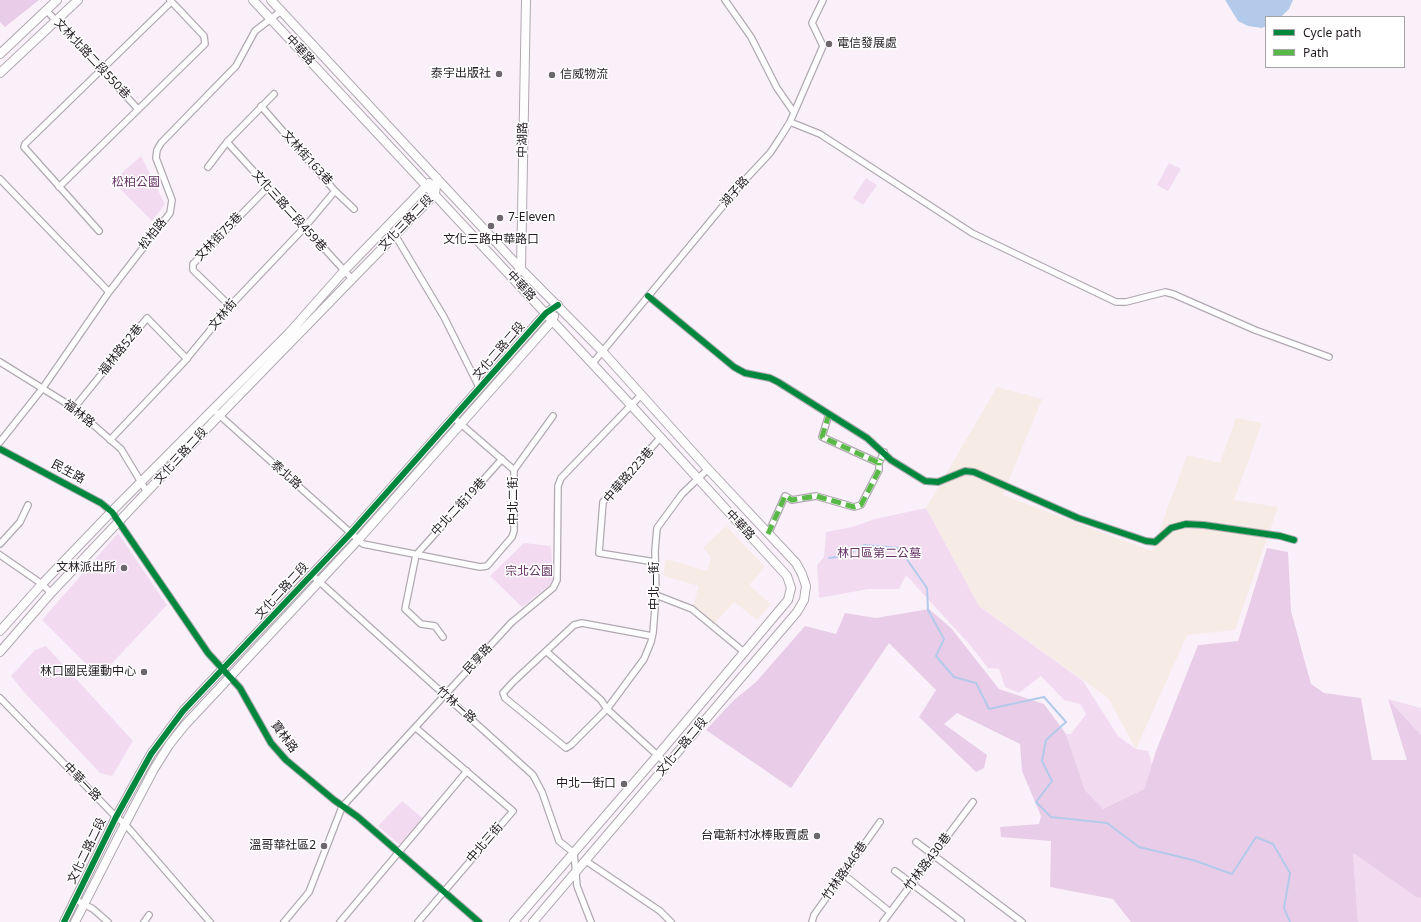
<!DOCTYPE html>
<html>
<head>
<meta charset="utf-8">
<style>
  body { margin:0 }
  #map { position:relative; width:1421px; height:922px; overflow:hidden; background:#faf0fa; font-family:"Noto Sans",sans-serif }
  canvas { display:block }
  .legend { position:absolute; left:1265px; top:16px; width:140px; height:52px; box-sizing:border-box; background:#fff; border:1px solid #a7a4a6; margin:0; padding:5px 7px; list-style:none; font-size:12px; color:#221b21 }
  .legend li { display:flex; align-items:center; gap:8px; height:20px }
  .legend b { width:20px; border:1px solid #a7a4a6 }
</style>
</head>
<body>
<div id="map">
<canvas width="1421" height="922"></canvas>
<ul class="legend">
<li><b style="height:5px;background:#00873e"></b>Cycle path</li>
<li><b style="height:5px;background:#58b947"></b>Path</li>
</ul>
</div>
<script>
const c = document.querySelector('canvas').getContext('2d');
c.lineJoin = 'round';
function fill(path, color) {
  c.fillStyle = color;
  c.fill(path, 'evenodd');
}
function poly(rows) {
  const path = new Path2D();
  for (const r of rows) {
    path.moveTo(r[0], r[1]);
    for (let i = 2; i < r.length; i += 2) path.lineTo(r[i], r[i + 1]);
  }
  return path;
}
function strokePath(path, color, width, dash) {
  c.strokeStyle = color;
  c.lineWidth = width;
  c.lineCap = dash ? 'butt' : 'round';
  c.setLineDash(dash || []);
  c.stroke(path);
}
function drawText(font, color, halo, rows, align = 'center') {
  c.font = font + ' "Noto Sans","Noto Sans TC",sans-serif';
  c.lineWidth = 3;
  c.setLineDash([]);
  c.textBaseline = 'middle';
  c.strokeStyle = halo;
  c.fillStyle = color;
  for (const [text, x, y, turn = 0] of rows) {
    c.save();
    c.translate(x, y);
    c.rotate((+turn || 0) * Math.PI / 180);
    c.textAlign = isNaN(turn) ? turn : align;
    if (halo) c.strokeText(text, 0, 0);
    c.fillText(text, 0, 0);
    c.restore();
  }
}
fill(poly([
  [997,387,1042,399,1003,495,1152,551,1187,455,1220,463,1236,418,1262,423,1234,500,1278,507,1235,630,1187,635,1136,749,1108,698,979,606,926,508],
  [726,526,765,567,749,585,771,604,757,620,734,602,714,624,693,606,699,586,664,576,665,559,707,571,711,557,703,548]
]), '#f6ebe5');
fill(poly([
  [141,156,165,204,152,221,121,190,116,178],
  [1169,163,1181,169,1168,191,1157,185],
  [866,178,877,185,863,205,853,198],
  [926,508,979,606,1083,681,1118,736,1136,749,1148,751,1152,764,1144,789,1103,809,1085,790,1066,734,1071,734,1086,714,1080,704,1064,700,1041,676,1019,693,1005,687,999,669,988,668,970,645,906,575,899,589,868,589,819,598,817,565,824,557,826,532,852,527,875,519],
  [118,533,167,605,99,677,42,620],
  [524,543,551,546,553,579,550,585,522,607,490,576],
  [46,646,133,741,112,776,100,773,23,691,11,676,35,650],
  [1388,699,1421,708,1421,735],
  [402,801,425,820,403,845,400,845,378,826],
  [1353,853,1416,897,1421,898,1421,922,1358,922]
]), '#f2dbf1');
fill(poly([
  [0,0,39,0,5,27,0,22],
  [1267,548,1288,552,1291,611,1311,684,1324,693,1361,698,1372,760,1407,760,1388,699,1421,735,1421,898,1416,897,1353,853,1358,922,1131,922,1113,899,1050,887,1051,841,1001,837,1000,827,1039,824,1041,816,1022,771,1020,744,957,713,944,724,987,755,984,768,976,772,919,717,936,690,889,643,791,788,706,730,733,701,756,682,805,626,836,634,845,613,876,618,929,609,951,628,999,689,1044,704,1066,734,1085,790,1103,809,1144,789,1156,751,1198,645,1238,641]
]), '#e9cde8');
fill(poly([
  [1225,0,1293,0,1289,9,1281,17,1266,17,1266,26,1262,28,1248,26,1238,21]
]), '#b3caea');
strokePath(poly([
  [829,558,845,556,864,545,899,548,927,588,928,610,944,639,936,656,954,677,976,683,989,709,1044,697,1066,722,1046,740,1042,761,1052,781,1036,802,1051,817,1107,823,1139,847,1193,860,1232,874,1256,837,1273,844,1290,873,1284,908,1290,922]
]), '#b3caea', 2);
const street = poly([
  [725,0,751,37,777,88,793,111],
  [46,10,138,109],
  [261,106,335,191,354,209],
  [790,122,820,134,972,233,1116,302,1126,302,1165,292,1173,294,1255,330,1329,357],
  [227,142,352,279],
  [208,167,227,142,274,94],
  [0,179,109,292],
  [59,187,205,44,204,36,170,0],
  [99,231,24,147,25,144,171,2],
  [395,235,444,317,480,389],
  [648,296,734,367,745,373,770,378,778,382,867,438,891,460,925,481,938,482,965,471,974,472,1078,518,1146,541,1155,542,1171,528,1186,524,1204,525,1280,536,1294,540],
  [230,306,193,270,193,264,268,187],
  [0,362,74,408,121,449,147,492],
  [592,364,742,183,770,153,780,138,790,122,823,46,812,23,823,0],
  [74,408,147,318,187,359],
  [217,413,363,544,480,567,487,566,512,537,514,531,514,470,454,418],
  [829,414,822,437,879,463,884,452],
  [110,440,184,362,230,306,304,228,335,191],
  [0,442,42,389,109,292,170,213,172,200,156,158,157,150,161,143,236,66,255,31,281,11],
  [0,449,101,503,112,512,208,653,240,688,271,743,286,760,334,800,358,817,479,922],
  [514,470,553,416],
  [768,534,785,496,792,500,816,496,854,507,861,505,879,470,879,463],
  [0,544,20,522,28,505],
  [0,555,42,584,51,593],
  [655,562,599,553,603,502,660,438],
  [312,575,533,775,542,792,559,841,574,853,577,886,591,922],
  [656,595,692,609,744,652],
  [652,636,582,623,574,625,513,682,503,693,505,698,566,748,571,745,607,709,644,659,651,642,653,633,656,595,655,551,657,528,682,494,708,469],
  [443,637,435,626,421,624,405,609,416,555,502,459],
  [546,651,601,700,607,709,667,764],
  [0,698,116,817,125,824,210,922],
  [416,728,513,811,418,922],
  [916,842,1022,922],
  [586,861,660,911,671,922],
  [895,871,961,921],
  [843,874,890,912],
  [76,900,93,909,108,922],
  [144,922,149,915],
  [284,922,309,892,342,807,511,623,553,588,557,580,558,486,561,478,641,395],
  [340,922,467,771],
  [812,922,814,915,880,822],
  [883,922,973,802]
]);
const secondary = poly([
  [253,0,630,404,787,576,791,588,788,600,657,756,514,922],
  [271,0,521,269,602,351,708,469,796,563,802,574,806,586,804,600,797,612,533,922],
  [0,54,57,0],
  [0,73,78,0],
  [513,278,521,269,526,0],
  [0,631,42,584,115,508,289,333,344,271,429,183],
  [0,652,51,593,214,421,435,194,437,178],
  [64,922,116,817,151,754,183,711,351,533,546,313,558,305],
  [75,922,125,824,154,769,169,745,185,725,358,540,552,321,554,316]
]);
strokePath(street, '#b0a9b0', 8);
strokePath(secondary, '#b0a9b0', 10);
strokePath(street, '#fefdfe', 5.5);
strokePath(secondary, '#fefdfe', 8);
strokePath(poly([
  [829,414,822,437,879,463,881,459],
  [768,534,785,496,792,500,816,496,854,507,861,505,879,470,879,463]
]), '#58b947', 5, [10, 5]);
strokePath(poly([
  [648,296,734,367,745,373,770,378,778,382,867,438,891,460,925,481,938,482,965,471,974,472,1078,518,1146,541,1155,542,1171,528,1186,524,1204,525,1280,536,1294,540],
  [0,449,101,503,112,512,208,653,240,688,271,743,286,760,334,800,358,817,479,922],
  [64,922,116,817,151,754,183,711,351,533,546,313,558,305]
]), '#00873e', 6);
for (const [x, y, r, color] of [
  [829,44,4,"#6e666d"],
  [499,74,4,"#6e666d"],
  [552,75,4,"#6e666d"],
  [500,218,4,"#6e666d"],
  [491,226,4,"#6e666d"],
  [124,568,4,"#6e666d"],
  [144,672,4,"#6e666d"],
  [624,784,4,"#6e666d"],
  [817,836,4,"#6e666d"],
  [324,846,4,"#6e666d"]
]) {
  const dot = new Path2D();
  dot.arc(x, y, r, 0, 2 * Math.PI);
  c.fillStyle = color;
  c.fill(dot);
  strokePath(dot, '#fff', 1.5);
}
drawText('12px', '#221b21', '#fff', [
  ["電信發展處",837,44,"left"],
  ["泰宇出版社",491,74],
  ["信威物流",560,75,"left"],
  ["7-Eleven",508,218,"left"],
  ["文化三路中華路口",491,240,"center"],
  ["文林派出所",116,568],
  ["林口國民運動中心",136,672],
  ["中北一街口",616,784],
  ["台電新村冰棒販賣處",809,836],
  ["溫哥華社區2",316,846]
], 'right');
drawText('12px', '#221b21', '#fff', [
  ["中華路",300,50,47],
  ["文林北路二段550巷",92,59,47],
  ["中湖路",523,140,-89],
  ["文林街163巷",307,158,48],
  ["湖子路",735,192,-49],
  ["文化三路二段459巷",289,211,48],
  ["文化三路二段",406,223,-46],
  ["松柏路",153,234,-52],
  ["文林街75巷",219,237,-46],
  ["中華路",521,286,47],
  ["文林街",223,315,-50],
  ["福林路52巷",121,350,-51],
  ["文化二路二段",499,351,-49],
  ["福林路",79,414,38],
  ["文化三路二段",181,456,-47],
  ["民生路",68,472,28],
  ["泰北路",286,475,42],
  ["中華路223巷",629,475,-49],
  ["中北二街",514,501,-90],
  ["中北二街19巷",459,507,-47],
  ["中華路",740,525,47],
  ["中北一街",655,586,-90],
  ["文化二路二段",282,591,-47],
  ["民享路",478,659,-47],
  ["竹林一路",456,705,42],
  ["寶林路",284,737,54],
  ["文化一路二段",682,747,-50],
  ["中華一路",82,782,46],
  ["中北三街",485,843,-49],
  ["文化二路二段",87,851,-64],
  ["竹林路430巷",928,862,-53],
  ["竹林路446巷",845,871,-55]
]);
drawText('12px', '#643163', '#fff', [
  ["松柏公園",136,183],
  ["林口區第二公墓",879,554],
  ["宗北公園",529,572]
]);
</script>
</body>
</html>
